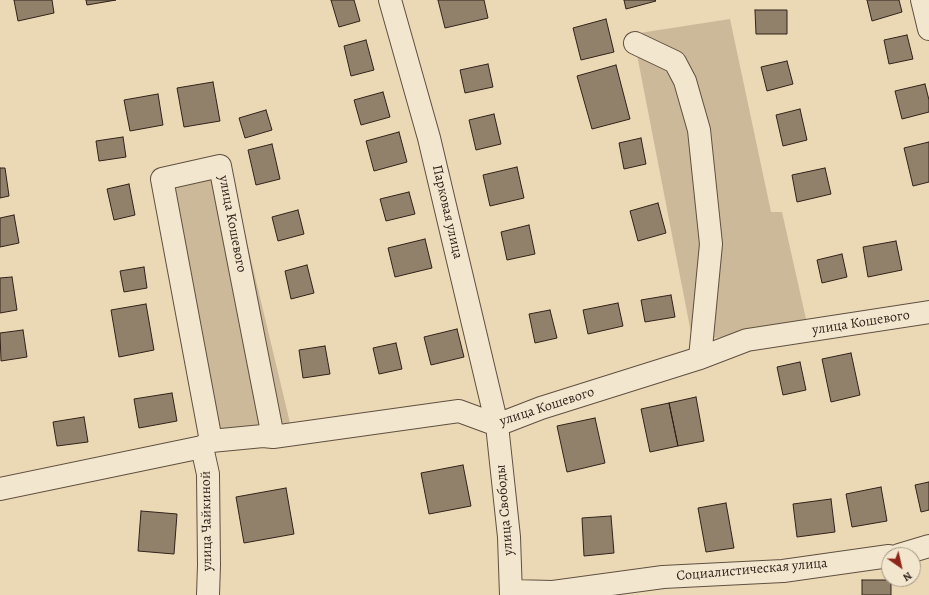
<!DOCTYPE html>
<html>
<head>
<meta charset="utf-8">
<style>
  body { margin:0 }
  #map { position:relative; width:929px; height:595px; overflow:hidden; background:#ebd8b5; font-family:Alegreya,serif }
  canvas { display:block }
  .north { position:absolute; left:881px; top:547px; width:40px; height:40px; box-sizing:border-box; background:#f2e6cf; border:1px solid #a59886; border-radius:50%; rotate:146deg; font-size:11px; font-weight:700; line-height:16px; text-align:center; color:#312219 }
  .north::after { content:''; display:block; margin:auto; width:14px; height:18px; background:#8f2418; clip-path:polygon(50% 0,100% 100%,50% 72%,0 100%) }
</style>
</head>
<body>
<div id="map">
<canvas width="929" height="595"></canvas>
<div class="north">N</div>
</div>
<script>
const c = document.querySelector('canvas').getContext('2d');
c.lineJoin = 'round';
function fill(path, color) {
  c.fillStyle = color;
  c.fill(path, 'evenodd');
}
function poly(rows) {
  const path = new Path2D();
  for (const r of rows) {
    path.moveTo(r[0], r[1]);
    for (let i = 2; i < r.length; i += 2) path.lineTo(r[i], r[i + 1]);
  }
  return path;
}
function strokePath(path, color, width, dash) {
  c.strokeStyle = color;
  c.lineWidth = width;
  c.lineCap = dash ? 'butt' : 'round';
  c.setLineDash(dash || []);
  c.stroke(path);
}
function drawText(font, color, halo, rows, align = 'center') {
  c.font = font + ' Alegreya,serif';
  c.lineWidth = 3;
  c.setLineDash([]);
  c.textBaseline = 'middle';
  c.strokeStyle = halo;
  c.fillStyle = color;
  for (const [text, x, y, turn = 0] of rows) {
    c.save();
    c.translate(x, y);
    c.rotate((+turn || 0) * Math.PI / 180);
    c.textAlign = isNaN(turn) ? turn : align;
    if (halo) c.strokeText(text, 0, 0);
    c.fillText(text, 0, 0);
    c.restore();
  }
}
fill(poly([
  [730,19,771,212,782,212,806,319,693,343,633,34],
  [227,159,290,423,201,435,152,174]
]), '#cbb99a');
const building = poly([
  [14,0,52,0,54,13,18,21,14,0],
  [86,0,116,0,87,5,86,0],
  [331,0,354,0,360,21,339,27,331,0],
  [438,0,484,0,488,18,445,28,438,0],
  [624,0,655,0,656,1,626,9,624,0],
  [867,0,899,0,902,12,872,21,867,0],
  [755,10,787,10,787,34,756,34,755,10],
  [606,19,614,52,581,60,573,28,606,19],
  [907,35,913,59,889,64,884,40,907,35],
  [366,40,374,70,351,76,344,46,366,40],
  [787,61,793,84,767,91,761,67,787,61],
  [488,64,493,87,465,93,460,70,488,64],
  [616,65,630,119,592,129,577,76,616,65],
  [213,82,220,121,184,127,177,88,213,82],
  [925,84,929,100,929,112,902,119,895,91,925,84],
  [383,92,390,117,361,125,354,100,383,92],
  [158,94,163,125,130,131,124,100,158,94],
  [800,109,807,140,783,146,776,115,800,109],
  [266,110,272,130,245,138,239,118,266,110],
  [494,114,501,144,476,150,469,120,494,114],
  [399,132,407,162,374,171,366,141,399,132],
  [123,137,126,157,99,161,96,141,123,137],
  [641,138,646,164,624,169,619,143,641,138],
  [929,142,929,182,913,186,904,148,929,142],
  [272,144,280,179,256,185,248,150,272,144],
  [517,167,524,198,490,206,483,175,517,167],
  [0,168,5,168,9,196,0,198,0,168],
  [825,168,831,194,797,202,792,175,825,168],
  [129,184,135,215,114,220,107,189,129,184],
  [409,192,415,214,386,221,380,199,409,192],
  [658,203,666,233,638,241,630,211,658,203],
  [298,210,304,234,278,241,272,217,298,210],
  [14,215,19,243,0,247,0,218,14,215],
  [529,225,535,254,507,260,501,232,529,225],
  [425,239,432,268,395,277,388,248,425,239],
  [896,241,902,270,868,277,863,247,896,241],
  [842,254,847,277,822,283,817,260,842,254],
  [307,265,314,293,291,299,285,271,307,265],
  [144,267,147,288,124,292,120,271,144,267],
  [12,277,17,310,0,313,0,278,12,277],
  [671,295,675,317,645,322,641,300,671,295],
  [618,303,623,326,588,334,583,310,618,303],
  [146,304,154,350,119,357,111,310,146,304],
  [550,310,557,338,535,343,529,314,550,310],
  [457,329,464,357,431,365,424,337,457,329],
  [23,330,27,357,1,361,0,333,23,330],
  [396,343,402,369,379,374,373,348,396,343],
  [325,346,330,374,303,378,299,350,325,346],
  [851,353,860,395,831,402,822,359,851,353],
  [800,362,806,390,783,395,777,367,800,362],
  [172,393,177,421,139,428,134,399,172,393],
  [696,397,704,441,678,446,669,403,696,397],
  [669,403,678,446,650,452,641,409,669,403],
  [84,417,88,442,57,446,53,422,84,417],
  [595,418,605,463,567,472,557,426,595,418],
  [463,465,471,506,429,514,421,473,463,465],
  [929,482,929,510,921,512,915,485,929,482],
  [881,487,887,521,852,527,846,494,881,487],
  [286,488,294,534,244,543,236,497,286,488],
  [831,499,835,532,797,537,793,504,831,499],
  [726,503,734,548,706,552,698,508,726,503],
  [141,511,177,514,174,554,138,551,141,511],
  [611,516,614,553,584,556,582,518,611,516],
  [862,580,891,580,891,595,862,595,862,580]
]);
fill(building, '#92816a');
strokePath(building, '#312219', 1);
const minor = poly([
  [390,0,429,138,497,425,509,537,511,595],
  [922,0,929,29],
  [635,43,675,62,685,81,699,130,711,244,700,358],
  [211,441,162,179,220,166,273,437],
  [202,447,208,474,209,565,208,595],
  [0,489,202,447,211,441,263,436,273,437,459,411,497,425,541,408,700,358,747,340,929,312],
  [899,555,929,546],
  [511,591,553,592,663,577,783,571,889,556]
]);
strokePath(minor, '#605040', 24);
strokePath(minor, '#f2e6cf', 22);
drawText('14px', '#312219', '#f2e6cf', [
  ["Парковая улица",447,212,77],
  ["улица Кошевого",232,224,79],
  ["улица Кошевого",861,323,-9],
  ["улица Кошевого",547,407,-18],
  ["улица Свободы",505,510,-95],
  ["улица Чайкиной",207,521,-91],
  ["Социалистическая улица",752,570,-5]
]);
</script>
</body>
</html>
